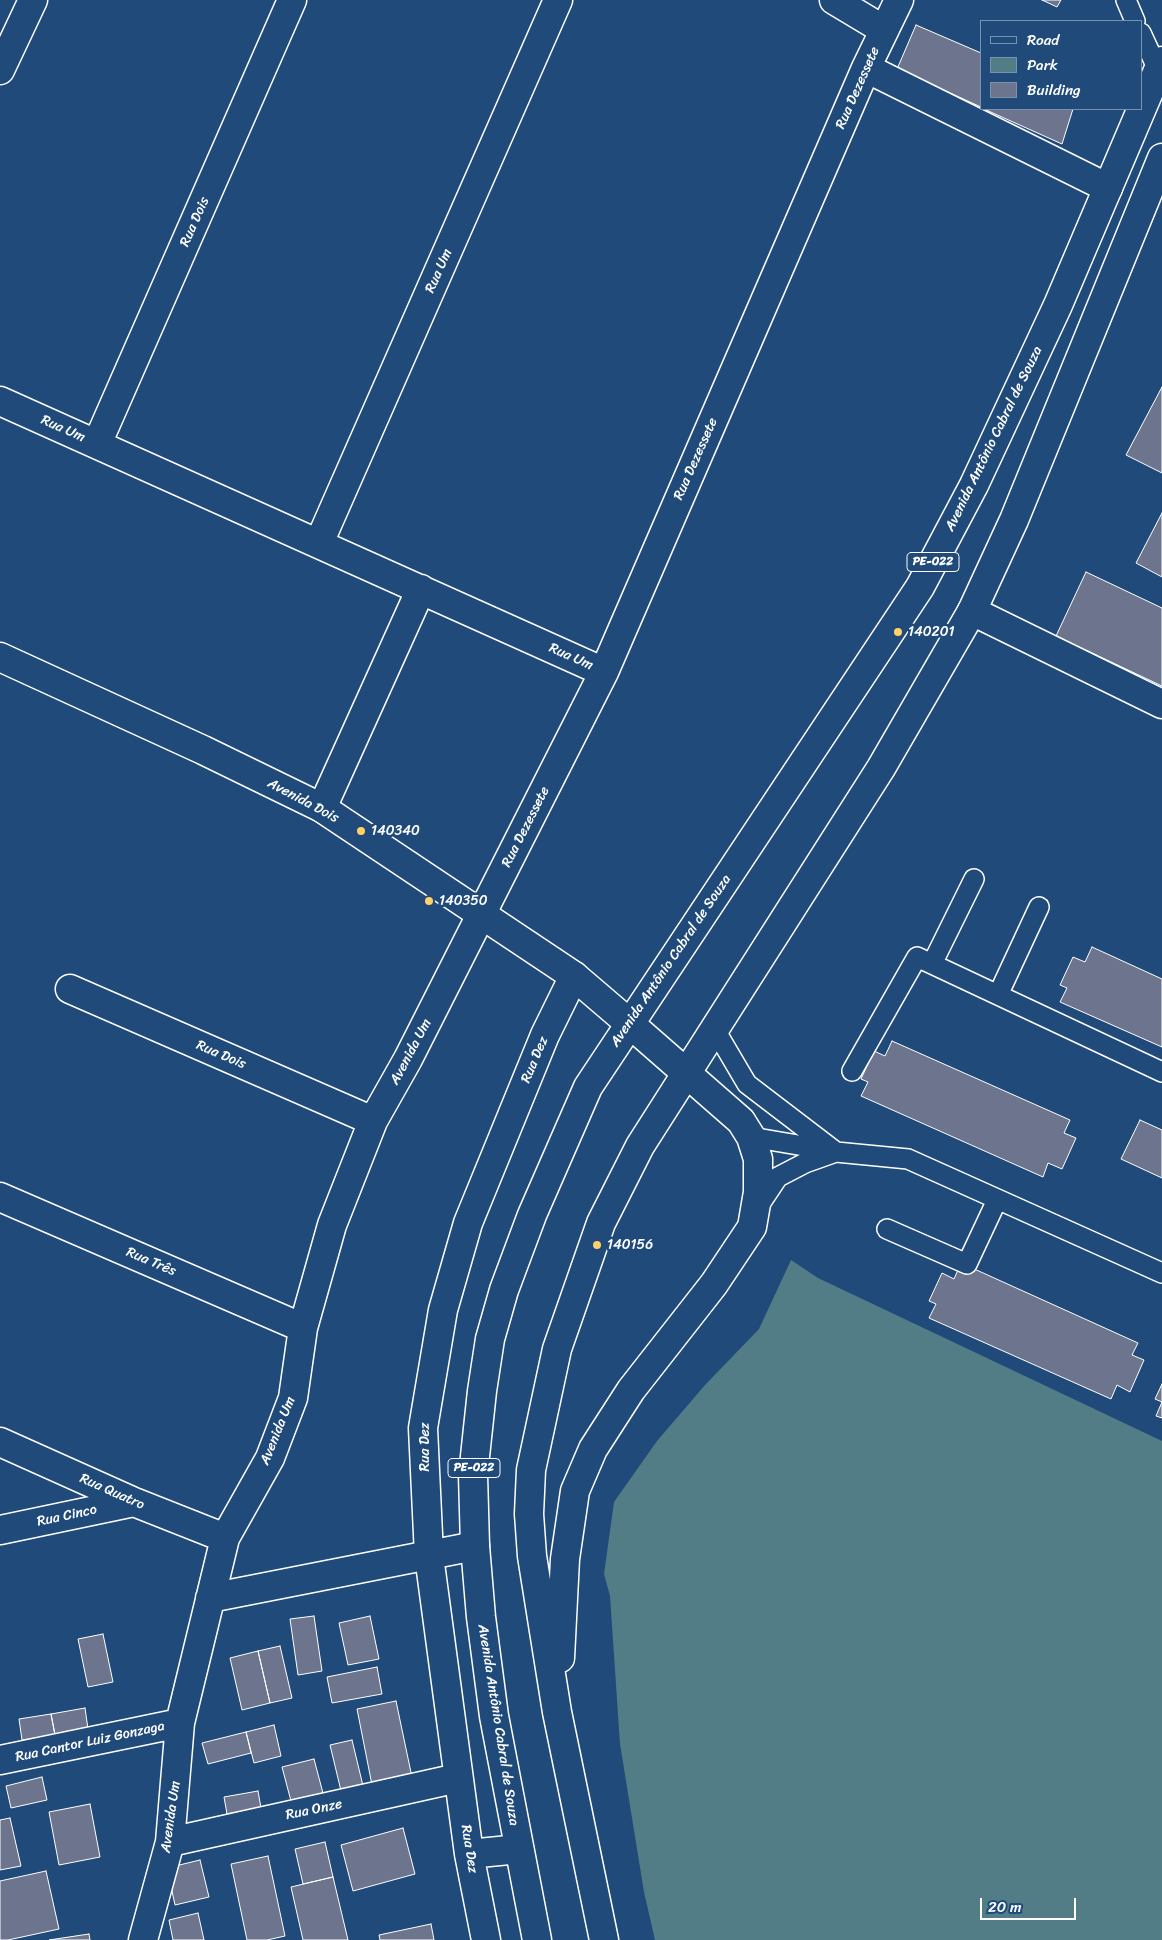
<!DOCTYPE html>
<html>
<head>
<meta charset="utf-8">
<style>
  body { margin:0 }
  #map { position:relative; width:1162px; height:1940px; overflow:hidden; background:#1f4a7a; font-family:Sriracha,sans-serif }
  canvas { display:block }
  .legend { position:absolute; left:980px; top:20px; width:162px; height:90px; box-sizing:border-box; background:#1f4a7a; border:1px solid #7992af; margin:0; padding:6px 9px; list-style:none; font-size:15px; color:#fff }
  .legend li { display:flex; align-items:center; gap:10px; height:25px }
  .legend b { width:25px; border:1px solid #7992af }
  .scale { position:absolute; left:980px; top:1898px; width:96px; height:22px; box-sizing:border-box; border:2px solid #fff; border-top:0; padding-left:6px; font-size:15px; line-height:18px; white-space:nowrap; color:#fff; -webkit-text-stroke:4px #1f4a7a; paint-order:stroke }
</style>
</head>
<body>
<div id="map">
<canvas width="1162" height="1940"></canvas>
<ul class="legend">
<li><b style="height:6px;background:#1f4a7a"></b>Road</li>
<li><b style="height:14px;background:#527d86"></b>Park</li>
<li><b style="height:14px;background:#6c758d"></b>Building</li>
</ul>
<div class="scale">20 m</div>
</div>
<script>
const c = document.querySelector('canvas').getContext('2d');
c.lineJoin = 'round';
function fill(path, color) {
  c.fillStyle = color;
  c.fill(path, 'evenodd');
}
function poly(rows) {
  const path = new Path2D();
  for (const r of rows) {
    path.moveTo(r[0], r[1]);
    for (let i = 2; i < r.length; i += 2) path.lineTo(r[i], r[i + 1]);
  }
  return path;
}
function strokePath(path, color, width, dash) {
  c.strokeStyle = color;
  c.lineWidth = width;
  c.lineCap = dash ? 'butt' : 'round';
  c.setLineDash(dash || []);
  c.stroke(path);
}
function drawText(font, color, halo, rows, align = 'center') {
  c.font = font + ' Sriracha,sans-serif';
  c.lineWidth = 5;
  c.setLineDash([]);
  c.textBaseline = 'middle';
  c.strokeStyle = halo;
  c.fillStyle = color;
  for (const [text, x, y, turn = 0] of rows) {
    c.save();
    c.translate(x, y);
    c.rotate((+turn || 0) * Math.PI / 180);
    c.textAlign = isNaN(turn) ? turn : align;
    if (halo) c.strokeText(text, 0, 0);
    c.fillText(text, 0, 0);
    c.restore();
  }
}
fill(poly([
  [791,1260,818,1278,1162,1441,1162,1940,655,1940,644,1892,620,1744,610,1596,604,1574,614,1502,657,1441,705,1385,759,1329]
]), '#527d86');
const building = poly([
  [1042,0,1061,0,1057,7,1042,0],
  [916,25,981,53,981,107,897,69,916,25],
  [984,109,1073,109,1062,144,984,109],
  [1162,387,1162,473,1126,455,1162,387],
  [1162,513,1162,577,1136,563,1162,513],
  [1086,572,1162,608,1162,686,1056,636,1086,572],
  [1092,947,1162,979,1162,1047,1060,1002,1067,988,1060,985,1073,957,1085,962,1092,947],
  [892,1041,1070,1120,1064,1133,1076,1138,1062,1169,1048,1163,1043,1177,861,1096,868,1082,861,1079,874,1051,885,1056,892,1041],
  [1140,1120,1162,1130,1162,1178,1121,1159,1140,1120],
  [961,1263,1138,1343,1132,1355,1144,1360,1130,1392,1117,1385,1111,1399,929,1318,936,1304,929,1301,942,1273,954,1279,961,1263],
  [1162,1384,1162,1402,1155,1399,1162,1384],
  [1162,1402,1162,1418,1156,1416,1162,1402],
  [314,1616,322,1671,298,1675,290,1619,314,1616],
  [370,1616,379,1659,348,1665,339,1623,370,1616],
  [103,1634,113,1682,88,1687,78,1639,103,1634],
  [280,1646,292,1698,270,1703,258,1651,280,1646],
  [258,1651,270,1703,242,1710,230,1658,258,1651],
  [377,1667,382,1694,332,1703,327,1677,377,1667],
  [396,1701,413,1782,373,1790,357,1709,396,1701],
  [85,1708,88,1729,55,1735,51,1714,85,1708],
  [51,1714,55,1735,22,1740,19,1719,51,1714],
  [274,1725,281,1756,254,1763,246,1732,274,1725],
  [246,1732,251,1753,208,1764,202,1743,246,1732],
  [352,1740,364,1790,342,1795,330,1745,352,1740],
  [314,1759,324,1797,292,1805,282,1767,314,1759],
  [42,1777,47,1800,11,1808,6,1786,42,1777],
  [258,1791,261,1808,227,1814,224,1797,258,1791],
  [90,1804,100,1857,59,1865,49,1812,90,1804],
  [10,1818,21,1866,0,1870,0,1820,10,1818],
  [403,1828,415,1874,353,1891,341,1845,403,1828],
  [325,1842,333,1877,303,1884,295,1849,325,1842],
  [268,1856,285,1936,267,1940,247,1940,231,1864,268,1856],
  [200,1860,209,1897,175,1905,167,1868,200,1860],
  [46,1871,59,1929,8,1940,0,1940,0,1881,46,1871],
  [333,1877,348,1940,303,1940,291,1887,333,1877],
  [198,1913,204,1940,173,1940,169,1920,198,1913],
  [431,1924,434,1940,380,1940,379,1935,431,1924],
  [89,1934,90,1940,49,1940,89,1934]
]);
fill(building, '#6c758d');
strokePath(building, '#fff', 1);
const lane = poly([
  [1126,0,1135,21],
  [1141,33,1158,70],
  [932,964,974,879],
  [998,995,1039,907],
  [714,1028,747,1084,836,1152,908,1159,1162,1273],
  [852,1071,917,957,1162,1072],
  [751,1137,833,1151],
  [758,1207,778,1177,805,1163,836,1152],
  [887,1229,967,1264,997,1200]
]);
const street = poly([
  [834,0,884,30],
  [866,68,1108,188],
  [0,70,33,0],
  [0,401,604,672],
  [97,444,292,0],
  [319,543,558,0],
  [972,611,1162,704],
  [322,808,421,589],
  [70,989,373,1121],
  [0,1197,303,1328],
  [0,1442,134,1502,225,1538],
  [0,1530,134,1502],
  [210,1598,475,1546],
  [0,1760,180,1723],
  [170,1842,458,1778],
  [469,1854,519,1849],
  [143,1940,170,1842,180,1723,225,1538,270,1458,293,1398,303,1328,332,1225,373,1121,408,1059,604,672,866,68,899,0],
  [486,1940,469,1854,429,1556,423,1428,443,1310,468,1223,545,1035,574,976]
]);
const secondary = poly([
  [0,657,203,750,322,808,574,976,629,1023]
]);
const highway = poly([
  [560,1658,565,1559,575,1491,593,1449,631,1390,714,1284,752,1227,758,1192,758,1159,751,1137,741,1121,629,1023],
  [537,1940,494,1716,481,1617,475,1546,473,1475,482,1391,490,1339,504,1290,532,1215,588,1087,920,587,974,485,1058,305,1162,61],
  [604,1940,557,1712,532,1556,529,1514,531,1470,557,1349,601,1223,640,1146,881,768,972,611,1014,520,1162,158]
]);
strokePath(lane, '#fff', 22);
strokePath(street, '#fff', 31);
strokePath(secondary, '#fff', 31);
strokePath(highway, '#fff', 31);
strokePath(lane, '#1f4a7a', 19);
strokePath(street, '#1f4a7a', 28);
strokePath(secondary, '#1f4a7a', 28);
strokePath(highway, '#1f4a7a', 28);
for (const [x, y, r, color] of [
  [898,632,5,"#ffd166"],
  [361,831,5,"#ffd166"],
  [429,901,5,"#ffd166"],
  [597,1245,5,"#ffd166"]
]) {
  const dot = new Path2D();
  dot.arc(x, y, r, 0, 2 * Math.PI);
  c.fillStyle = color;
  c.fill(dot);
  strokePath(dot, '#1f4a7a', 2);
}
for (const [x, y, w] of [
  [933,562,52],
  [474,1468,52]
]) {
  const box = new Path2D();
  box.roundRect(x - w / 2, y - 9.5, w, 19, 4);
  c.fillStyle = '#1f4a7a';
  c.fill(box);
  strokePath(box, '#fff', 1);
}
drawText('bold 12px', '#fff', null, [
  ["PE-022",933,562],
  ["PE-022",474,1468]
]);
drawText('14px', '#fff', '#1f4a7a', [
  ["Rua Dezessete",858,88,-66],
  ["Rua Dois",195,222,-66],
  ["Rua Um",439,271,-66],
  ["Rua Um",63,429,24],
  ["Avenida Antônio Cabral de Souza",994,439,-64],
  ["Rua Dezessete",696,459,-66],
  ["Rua Um",571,657,24],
  ["Avenida Dois",303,801,28],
  ["Rua Dezessete",526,827,-63],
  ["Avenida Antônio Cabral de Souza",671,961,-56],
  ["Avenida Um",411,1052,-62],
  ["Rua Dois",221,1055,23],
  ["Rua Dez",535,1060,-67],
  ["Rua Três",151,1262,23],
  ["Avenida Um",278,1431,-68],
  ["Rua Dez",425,1447,-90],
  ["Rua Quatro",112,1492,24],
  ["Rua Cinco",67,1516,-12],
  ["Avenida Antônio Cabral de Souza",498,1725,81],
  ["Rua Cantor Luiz Gonzaga",90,1742,-12],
  ["Rua Onze",314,1810,-12],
  ["Avenida Um",171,1817,-82],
  ["Rua Dez",469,1849,81]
]);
drawText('14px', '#fff', '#1f4a7a', [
  ["140201",908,632],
  ["140340",371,831],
  ["140350",439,901],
  ["140156",607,1245]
], 'left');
</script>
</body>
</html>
